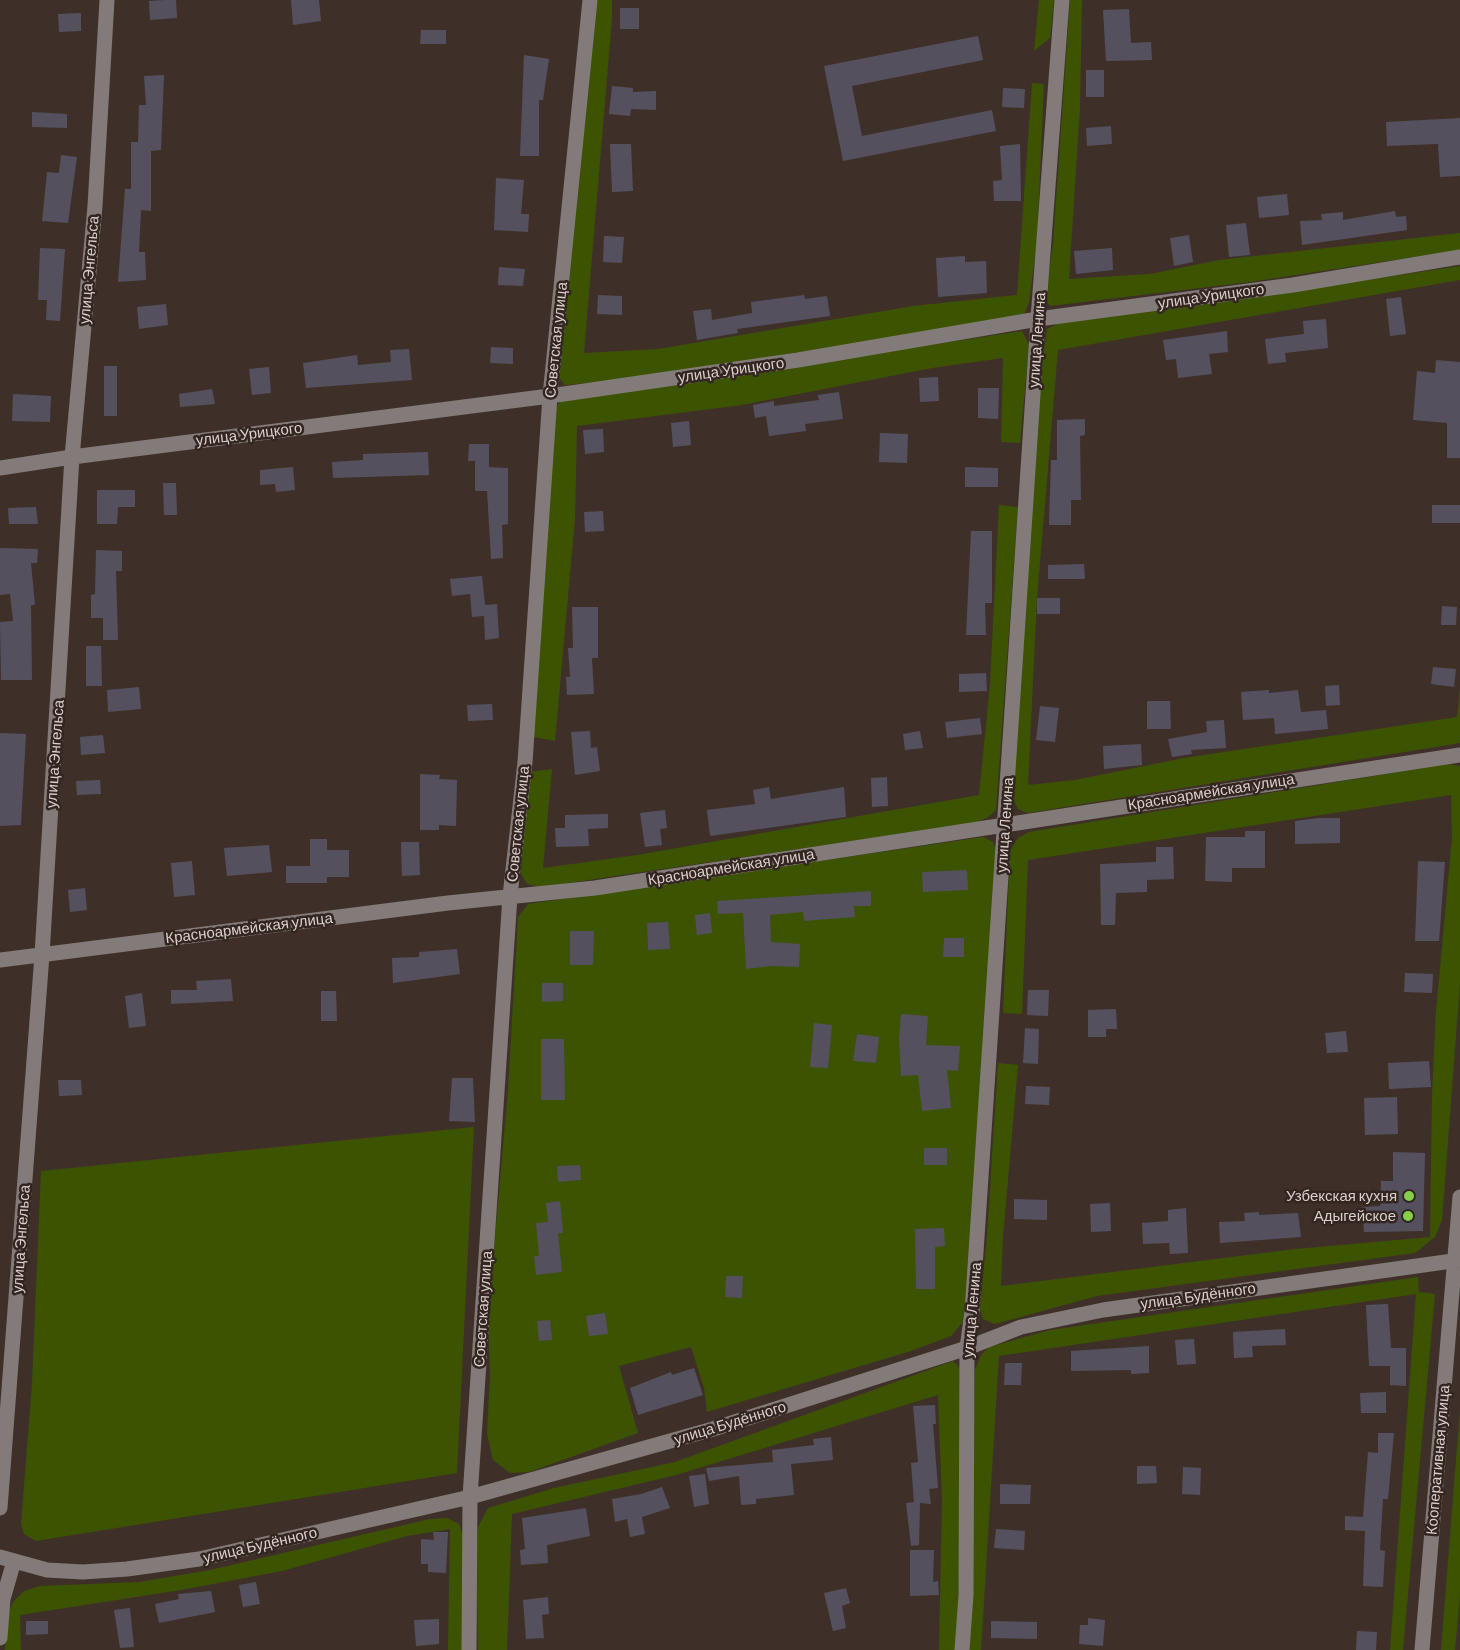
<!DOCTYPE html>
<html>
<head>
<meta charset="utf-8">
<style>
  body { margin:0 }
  canvas { display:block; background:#3e3029 }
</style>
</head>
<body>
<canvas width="1460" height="1650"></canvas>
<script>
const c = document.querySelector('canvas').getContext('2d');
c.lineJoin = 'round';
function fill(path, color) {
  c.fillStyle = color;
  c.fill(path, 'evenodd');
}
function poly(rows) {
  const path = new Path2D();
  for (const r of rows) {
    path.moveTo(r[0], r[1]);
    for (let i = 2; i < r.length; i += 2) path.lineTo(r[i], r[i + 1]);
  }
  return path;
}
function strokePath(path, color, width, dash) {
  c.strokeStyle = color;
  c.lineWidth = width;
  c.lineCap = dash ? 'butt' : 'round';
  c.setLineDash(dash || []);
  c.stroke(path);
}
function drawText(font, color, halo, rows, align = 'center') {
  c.font = font + ' Barlow,sans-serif';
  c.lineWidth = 5;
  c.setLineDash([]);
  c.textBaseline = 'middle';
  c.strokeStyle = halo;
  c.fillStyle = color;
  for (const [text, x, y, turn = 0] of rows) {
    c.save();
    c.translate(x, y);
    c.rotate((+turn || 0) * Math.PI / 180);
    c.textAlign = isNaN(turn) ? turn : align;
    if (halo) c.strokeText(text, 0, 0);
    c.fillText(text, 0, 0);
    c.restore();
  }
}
fill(poly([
  [597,0,612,0,612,18,584,353,658,349,913,306,1017,295,1032,83,1044,84,1037,242,1029,302,1024,315,1008,320,620,380,565,385,559,377],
  [1039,0,1054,0,1050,38,1034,51],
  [1070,0,1082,0,1080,107,1069,279,1150,274,1219,260,1460,233,1460,250,1250,282,1050,306,1046,301,1047,283,1053,244],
  [1460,266,1460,280,1058,350,1037,598,1028,785,1075,780,1184,758,1457,717,1460,688,1460,743,1028,813,1018,809,1012,796,1042,365,1047,329,1060,322,1200,305],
  [1022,331,1029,345,1020,443,1001,442,1003,358,932,368,742,405,577,426,575,519,555,741,533,737,556,407,561,401],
  [999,505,1018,507,996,810,987,818,974,823,541,887,527,884,521,874,529,772,552,769,543,868,637,855,979,795,990,684],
  [1448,764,1460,766,1460,983,1442,1220,1435,1237,1415,1253,1097,1296,995,1324,983,1319,980,1308,987,1236,998,1063,1018,1065,1003,1237,1001,1286,1295,1249,1430,1237,1432,1095,1436,1012,1452,838,1451,795,1028,860,1022,1014,1003,1013,1010,851,1018,838,1029,832],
  [983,837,993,842,996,851,966,1318,951,1336,911,1351,707,1412,704,1388,691,1347,619,1366,638,1433,529,1472,510,1473,493,1460,487,1433,490,1376,488,1317,508,1090,518,917,528,904],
  [474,1127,457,1473,36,1541,24,1534,21,1524,32,1384,41,1171],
  [1418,1277,1419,1292,1435,1294,1403,1650,1390,1650,1416,1294,999,1356,981,1650,967,1650,972,1556,975,1370,981,1355,989,1347,1050,1330],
  [953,1361,962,1370,964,1452,956,1650,939,1650,942,1501,938,1395,676,1475,512,1514,507,1650,478,1650,476,1551,478,1527,488,1508,554,1488,675,1462],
  [1460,1409,1460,1595,1455,1650,1441,1650],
  [447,1518,459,1524,464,1539,465,1650,448,1650,450,1529,407,1536,282,1571,181,1590,20,1615,21,1650,5,1650,7,1617,13,1602,24,1591,40,1586,139,1582,210,1570,430,1519]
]), '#3c5302');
fill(poly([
  [165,0,176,0,177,18,150,20,149,1],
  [291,0,319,0,321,21,293,25],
  [620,8,639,8,639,29,620,29],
  [1129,9,1131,43,1151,42,1152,60,1106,61,1103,10],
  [81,13,81,31,59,32,58,14],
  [421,30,446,30,446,44,420,44],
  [978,36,983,60,852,86,862,136,992,110,996,131,843,161,824,66],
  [524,55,549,59,543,100,539,100,539,156,520,156],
  [1086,70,1104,70,1104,97,1086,97],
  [164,75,161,150,151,151,151,211,141,210,139,252,145,252,146,280,118,282,125,189,131,189,131,142,138,142,139,105,146,105,144,76],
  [612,86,633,88,633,92,656,91,656,110,631,109,630,116,609,114],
  [1003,88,1025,89,1024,108,1002,107],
  [32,112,67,114,67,128,32,127],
  [1460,118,1460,176,1440,177,1438,144,1387,146,1386,122],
  [1111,126,1112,144,1087,146,1086,128],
  [610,144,631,144,633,191,612,192],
  [1020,144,1021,201,994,201,993,181,1002,180,1000,146],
  [61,155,77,157,68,223,42,221,47,172,59,173],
  [496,178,524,180,521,214,529,214,528,232,494,230],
  [1287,194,1289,215,1259,218,1257,197],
  [1395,211,1396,217,1406,216,1407,230,1302,245,1300,221,1322,220,1321,214,1343,212,1343,220],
  [1246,223,1250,255,1229,257,1226,225],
  [1189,235,1193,262,1174,266,1170,238],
  [604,236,624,237,622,263,603,262],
  [40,248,65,249,60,321,46,320,47,300,38,300],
  [1112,248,1113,270,1076,274,1074,251],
  [965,256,965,262,986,261,987,293,938,297,936,258],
  [499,267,525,269,523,286,498,285],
  [598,295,622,296,622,315,597,314],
  [804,295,805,299,827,296,830,316,737,329,738,333,697,340,693,311,711,309,712,320,752,313,751,302],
  [1401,297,1406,334,1390,336,1386,299],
  [166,304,168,325,139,329,137,307],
  [1326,319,1328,348,1285,353,1286,362,1268,364,1265,339,1304,334,1303,321],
  [1227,331,1228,352,1209,354,1212,374,1178,378,1176,359,1166,360,1163,340],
  [491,347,513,348,513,364,490,363],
  [409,349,412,380,306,388,303,363,357,355,358,365,391,362,390,350],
  [1436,360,1460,362,1460,458,1447,458,1447,423,1413,420,1417,371,1435,373],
  [104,366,117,366,117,416,104,416],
  [269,367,271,393,252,395,249,369],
  [938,377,939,401,920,402,919,378],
  [978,388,999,388,998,419,978,418],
  [212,389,215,404,180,407,179,394],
  [839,392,843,419,805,424,806,431,769,436,766,416,755,418,753,405,774,401,774,406,819,400,818,395],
  [13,394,51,396,50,422,12,421],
  [1085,419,1085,435,1080,436,1081,500,1071,500,1071,525,1049,525,1051,460,1057,460,1057,420],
  [689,421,691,445,673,447,671,423],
  [603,429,604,452,585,454,583,430],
  [880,433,908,434,907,463,879,462],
  [469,444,489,444,489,467,508,468,508,524,502,525,503,558,491,559,487,491,475,491,475,461,468,461],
  [428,452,429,475,333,478,332,462,363,460,363,454],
  [293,467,295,490,276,492,275,484,260,485,260,470],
  [965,467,998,468,998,487,965,487],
  [163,483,176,483,177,515,164,515],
  [97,490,135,490,135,507,118,507,117,524,97,524],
  [1432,505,1460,505,1460,523,1432,523],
  [36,507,38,524,9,524,8,508],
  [603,511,604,531,585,532,584,512],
  [971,531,992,531,992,603,985,603,986,635,966,635],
  [0,548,38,549,37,563,31,563,35,605,31,605,32,680,1,680,0,622,13,621,10,594,0,595],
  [96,550,122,551,122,571,116,571,118,640,103,640,103,618,91,618,91,595,95,594],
  [1084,564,1085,579,1048,579,1048,565],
  [482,576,485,605,497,604,499,638,485,640,484,616,472,617,470,594,452,596,450,579],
  [1037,598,1060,598,1060,614,1037,614],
  [1442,606,1457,607,1456,625,1441,625],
  [572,607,598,607,598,658,592,658,594,694,567,695,566,677,570,677,568,648,573,648],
  [86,646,101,646,102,686,86,686],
  [1433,667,1456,669,1454,687,1431,684],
  [986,673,987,691,959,692,959,674],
  [1339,685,1340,705,1326,706,1325,686],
  [139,687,141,709,108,712,107,690],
  [1269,690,1269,693,1298,690,1301,712,1326,710,1328,729,1275,734,1274,718,1243,720,1241,692],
  [1147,701,1170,701,1171,729,1147,729],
  [492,704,493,720,468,721,467,705],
  [1040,706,1059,708,1055,742,1036,740],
  [980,718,982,734,947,738,945,722],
  [1224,720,1226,748,1191,750,1192,754,1172,757,1168,739,1207,732,1206,721],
  [590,731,591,748,597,747,600,771,575,775,571,732],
  [920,731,923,748,905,750,903,734],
  [0,733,26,734,21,825,0,826],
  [103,735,105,753,81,755,80,737],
  [1141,744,1142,765,1104,769,1103,746],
  [420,774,440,775,439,779,457,780,456,826,439,825,439,830,420,830],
  [887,777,888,806,872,807,871,778],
  [100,780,101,794,77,795,76,781],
  [769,787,771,799,844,787,846,817,710,836,707,810,755,804,753,790],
  [665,810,667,828,660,829,662,845,645,847,640,813],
  [608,814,608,828,588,829,589,846,556,847,555,828,565,828,565,815],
  [1318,818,1340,818,1340,843,1295,844,1295,821],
  [1245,831,1265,831,1265,868,1232,868,1232,882,1205,881,1206,837,1245,837],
  [310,839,327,839,327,850,349,850,349,877,327,877,327,883,286,883,286,866,310,866],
  [401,842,419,842,420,875,402,876],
  [269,845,272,872,227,876,224,848],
  [1156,847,1173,847,1174,879,1147,880,1147,892,1116,893,1115,925,1101,925,1100,864,1156,862],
  [192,861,195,895,174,897,171,863],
  [1418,861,1445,862,1439,941,1415,941],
  [967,870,968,890,923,892,922,872],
  [85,888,87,910,70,912,68,890],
  [871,891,871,906,854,906,855,917,804,921,803,912,770,915,771,942,800,944,799,967,772,966,746,969,743,913,718,914,717,901],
  [710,913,712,933,697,935,695,915],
  [668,922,670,949,648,950,647,923],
  [570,931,594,931,593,965,570,965],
  [944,938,964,938,964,957,943,957],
  [457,949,460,974,393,983,392,958,419,957,419,952],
  [1405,973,1433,974,1432,993,1404,992],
  [231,979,233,1001,171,1004,171,990,197,990,196,981],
  [542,983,563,983,563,1001,542,1002],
  [1028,990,1049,990,1048,1016,1027,1015],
  [321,991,336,991,337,1021,321,1021],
  [142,993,146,1026,129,1028,125,996],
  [1116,1009,1117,1029,1106,1029,1106,1037,1088,1037,1088,1010],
  [901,1014,928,1016,926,1045,960,1046,958,1071,947,1070,951,1108,922,1111,918,1075,901,1076,899,1039],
  [814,1023,832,1025,828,1068,810,1067],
  [1025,1028,1039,1029,1038,1064,1023,1063],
  [1346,1031,1348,1052,1327,1053,1325,1033],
  [857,1034,879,1037,876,1063,853,1061],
  [541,1039,564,1039,565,1100,541,1100],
  [1429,1061,1431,1087,1389,1089,1388,1063],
  [452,1078,473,1078,475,1122,449,1121],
  [58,1080,81,1080,82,1095,59,1096],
  [1026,1086,1050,1087,1049,1105,1025,1104],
  [1397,1097,1398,1134,1365,1135,1364,1098],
  [924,1148,947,1148,947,1165,924,1165],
  [1393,1152,1425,1153,1423,1231,1364,1232,1362,1207,1380,1206,1381,1181,1393,1181],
  [580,1165,581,1180,558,1182,557,1166],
  [1014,1199,1047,1200,1047,1220,1014,1219],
  [560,1201,563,1233,558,1233,562,1272,536,1275,534,1256,539,1256,536,1223,548,1222,546,1203],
  [1110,1203,1111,1231,1091,1232,1090,1204],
  [1186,1208,1188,1253,1170,1254,1169,1243,1143,1244,1142,1223,1168,1221,1168,1210],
  [1259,1212,1259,1215,1298,1213,1301,1237,1220,1243,1219,1222,1245,1221,1244,1213],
  [944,1228,945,1246,935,1247,935,1289,916,1289,915,1229],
  [726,1276,743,1276,742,1298,725,1297],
  [1388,1304,1391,1348,1406,1348,1406,1386,1390,1385,1390,1366,1369,1366,1366,1305],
  [605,1313,608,1334,589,1336,586,1316],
  [550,1320,552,1340,539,1341,537,1321],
  [1285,1329,1286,1345,1252,1346,1253,1357,1234,1358,1233,1332],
  [1194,1339,1196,1364,1177,1365,1175,1340],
  [1149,1346,1149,1373,1131,1374,1131,1370,1071,1371,1071,1351],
  [1005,1363,1022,1363,1021,1385,1004,1385],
  [694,1368,703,1395,638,1415,630,1388,671,1372,672,1375],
  [1386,1392,1386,1413,1361,1413,1360,1393],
  [935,1405,936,1424,933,1424,938,1488,929,1489,931,1504,920,1503,919,1545,911,1546,906,1503,914,1502,911,1463,918,1462,913,1406],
  [1378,1433,1394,1433,1388,1499,1383,1499,1380,1550,1385,1551,1383,1587,1363,1586,1365,1531,1345,1530,1345,1516,1363,1517,1368,1452,1378,1453],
  [831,1437,833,1460,791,1464,794,1495,756,1499,756,1504,741,1505,739,1476,709,1481,706,1468,773,1462,772,1450,814,1445,813,1439],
  [1137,1466,1156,1466,1157,1483,1137,1484],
  [1183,1467,1201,1468,1200,1495,1182,1494],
  [705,1474,709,1504,694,1507,689,1476],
  [1000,1484,1031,1485,1030,1504,1000,1504],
  [662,1487,670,1508,642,1517,645,1534,630,1537,627,1519,615,1522,612,1499,641,1494],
  [586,1508,590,1536,547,1545,548,1563,521,1565,520,1550,525,1549,522,1518],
  [996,1529,1025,1531,1024,1550,994,1548],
  [433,1532,448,1532,446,1573,428,1572,428,1564,421,1564,421,1539,434,1540],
  [910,1550,934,1550,933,1582,938,1581,939,1595,910,1596],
  [256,1582,260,1604,243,1607,239,1585],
  [846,1588,850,1603,842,1606,846,1628,833,1631,824,1593],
  [211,1591,215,1612,159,1623,155,1604,179,1599,178,1594],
  [548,1597,549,1614,542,1615,544,1638,526,1639,523,1600],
  [130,1608,134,1647,120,1648,114,1610],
  [1088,1618,1105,1620,1103,1646,1079,1644,1080,1625,1088,1625],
  [439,1619,439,1644,416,1646,414,1620],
  [26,1621,48,1621,48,1634,26,1635],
  [991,1621,1037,1622,1037,1639,991,1638],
  [1357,1631,1377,1632,1376,1650,1356,1650]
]), '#54505e');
strokePath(poly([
  [0,468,72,457,550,396,798,360,1038,319,1293,285,1460,257],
  [0,960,448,903,595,888,1460,755],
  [0,1508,42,955,72,457,95,206,107,0],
  [0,1557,47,1570,83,1572,127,1569,199,1559,470,1497,713,1429,967,1348,1021,1327,1103,1310,1460,1260],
  [0,1638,3,1599,14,1561],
  [469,1650,470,1497,510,896,525,762,550,396,590,0],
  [962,1650,966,1595,967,1348,972,1312,1038,319,1062,0],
  [1422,1650,1460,1197]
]), '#837b79', 15);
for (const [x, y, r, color] of [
  [1409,1196,6,"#86cf4b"],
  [1408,1216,6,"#86cf4b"]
]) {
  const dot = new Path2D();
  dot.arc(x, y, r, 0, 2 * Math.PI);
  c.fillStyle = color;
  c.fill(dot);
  strokePath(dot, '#332620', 2);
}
drawText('15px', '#d9cfcb', '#332620', [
  ["улица Энгельса",89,270,-85],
  ["улица Урицкого",1211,296,-8],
  ["Советская улица",556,340,-84],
  ["улица Ленина",1037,340,-86],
  ["улица Урицкого",731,370,-8],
  ["улица Урицкого",249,434,-7],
  ["улица Энгельса",55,754,-86],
  ["Красноармейская улица",1211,792,-9],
  ["Советская улица",518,824,-84],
  ["улица Ленина",1005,825,-86],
  ["Красноармейская улица",731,867,-9],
  ["Красноармейская улица",249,928,-7],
  ["улица Энгельса",21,1239,-86],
  ["улица Будённого",1198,1296,-8],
  ["Советская улица",483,1309,-86],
  ["улица Ленина",972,1310,-85],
  ["улица Будённого",730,1423,-17],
  ["Кооперативная улица",1438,1460,-85],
  ["улица Будённого",260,1545,-13]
]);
drawText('15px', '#d9cfcb', '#332620', [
  ["Узбекская кухня",1397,1196],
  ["Адыгейское",1396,1216]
], 'right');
</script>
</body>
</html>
